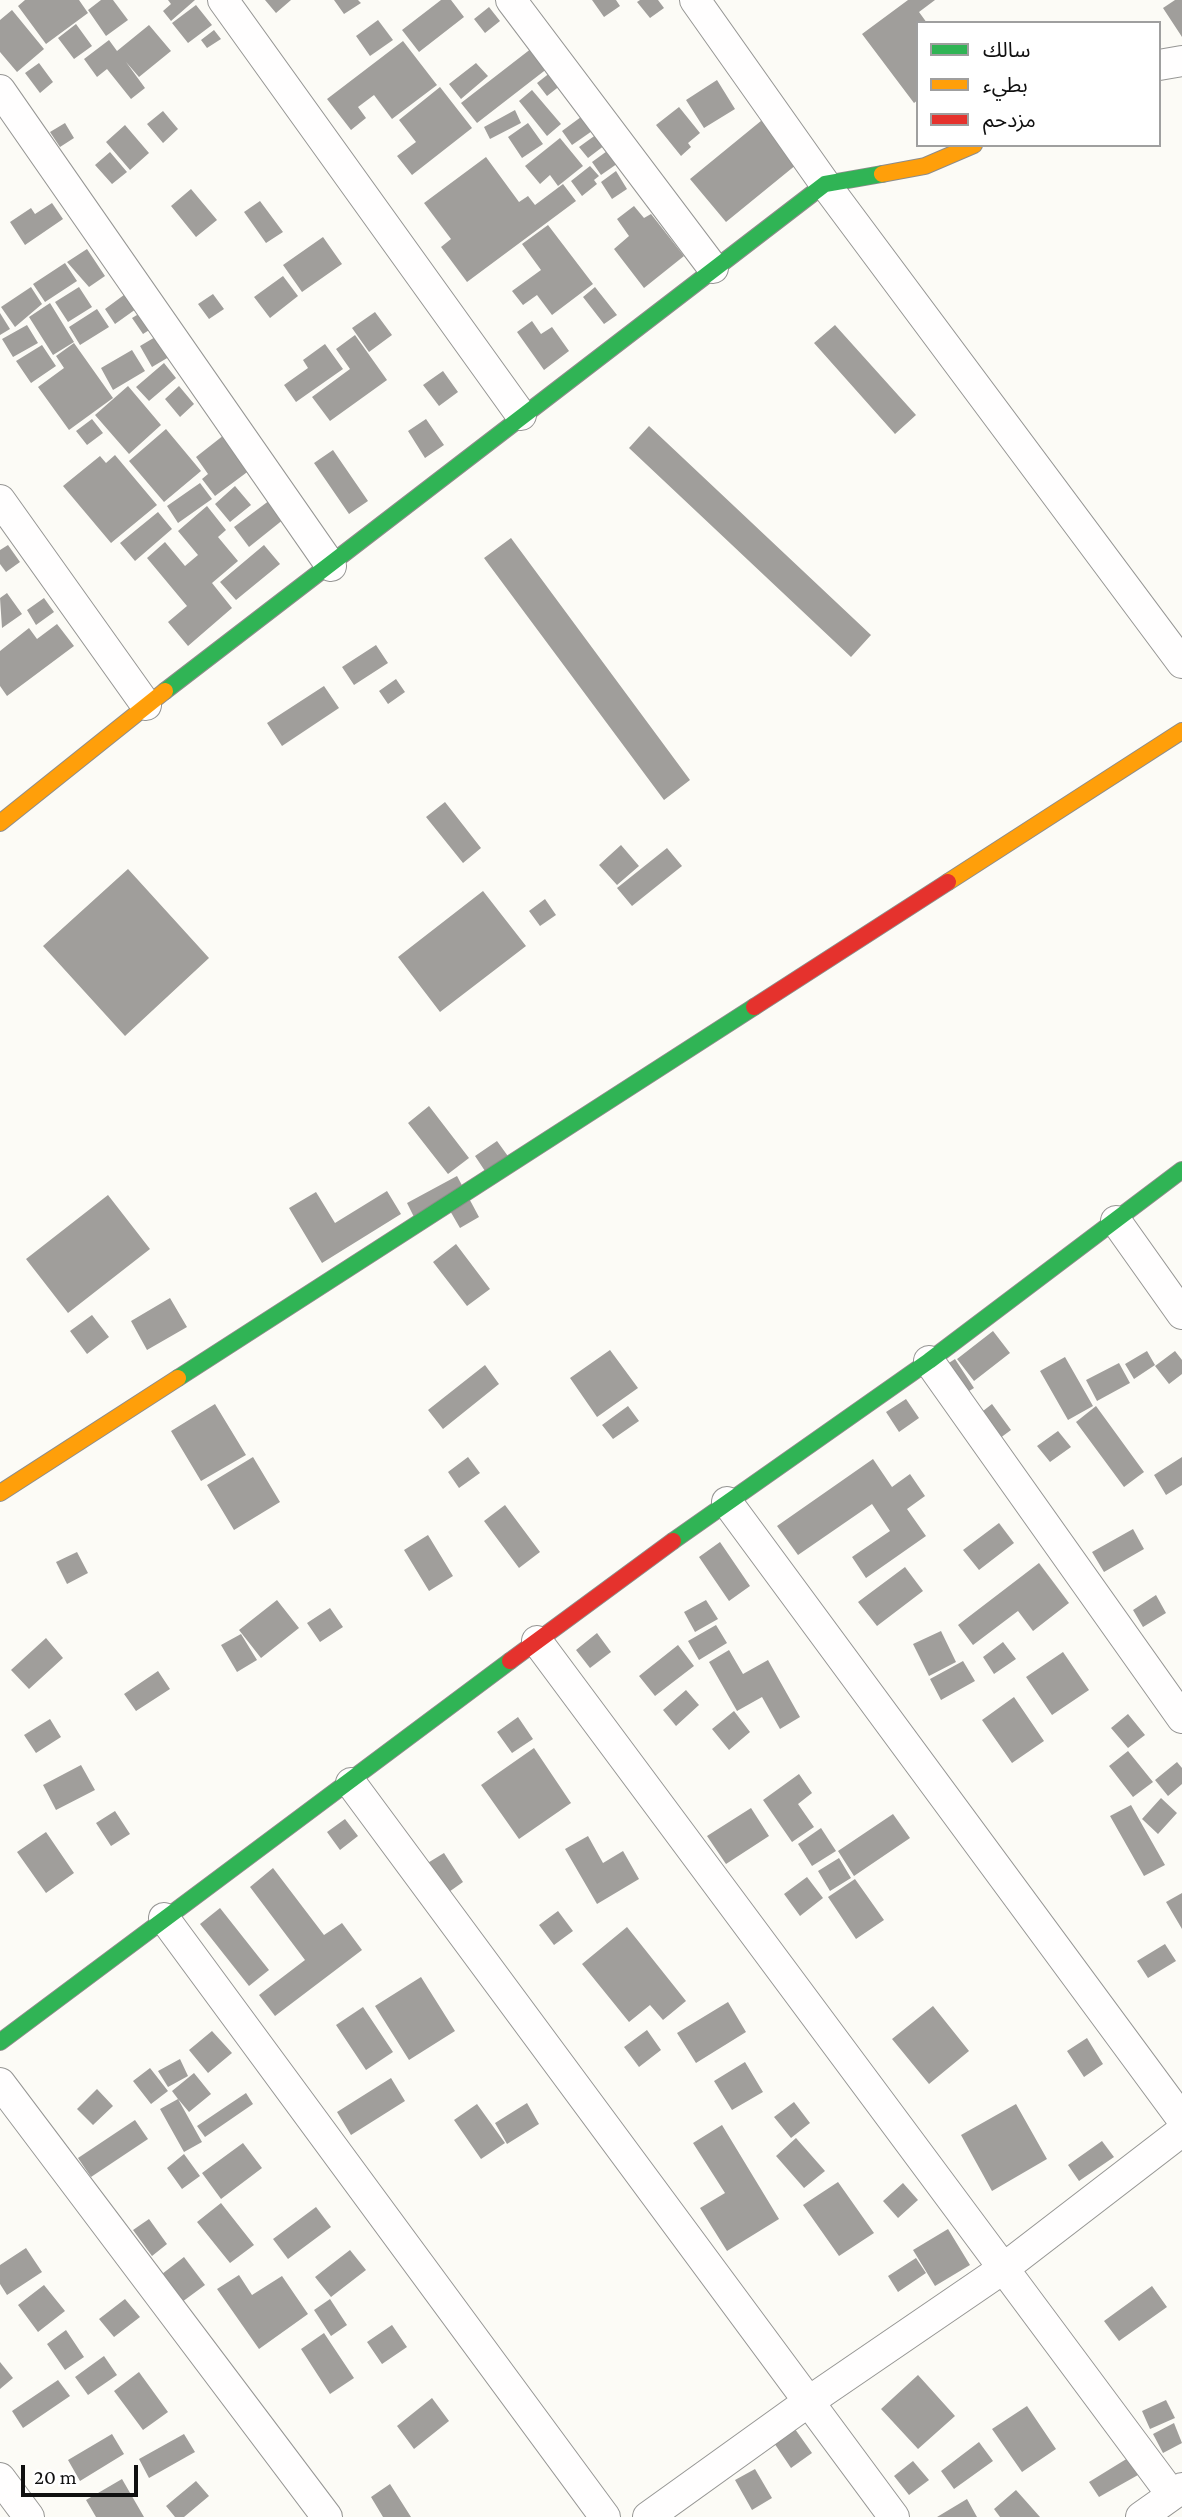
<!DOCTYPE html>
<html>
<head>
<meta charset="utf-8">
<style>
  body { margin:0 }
  #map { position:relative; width:1182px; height:2517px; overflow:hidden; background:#fcfbf6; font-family:"Crimson Pro","Noto Sans Arabic",serif }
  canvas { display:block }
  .legend { position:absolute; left:916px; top:21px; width:245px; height:126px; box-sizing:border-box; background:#fff; border:2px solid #9f9f9f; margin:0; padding:9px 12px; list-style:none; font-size:21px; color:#101010 }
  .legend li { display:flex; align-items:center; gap:14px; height:35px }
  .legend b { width:35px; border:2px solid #9f9f9f }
  .scale { position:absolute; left:21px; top:2465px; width:117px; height:32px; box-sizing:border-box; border:4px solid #101010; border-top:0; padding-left:9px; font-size:21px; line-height:24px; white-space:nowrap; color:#101010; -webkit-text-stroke:5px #fff; paint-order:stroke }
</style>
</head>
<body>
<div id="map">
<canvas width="1182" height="2517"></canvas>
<ul class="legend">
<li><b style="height:9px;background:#30b455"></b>سالك</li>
<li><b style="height:9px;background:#ff9f0a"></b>بطيء</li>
<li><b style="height:9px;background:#e5322d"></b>مزدحم</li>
</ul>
<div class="scale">20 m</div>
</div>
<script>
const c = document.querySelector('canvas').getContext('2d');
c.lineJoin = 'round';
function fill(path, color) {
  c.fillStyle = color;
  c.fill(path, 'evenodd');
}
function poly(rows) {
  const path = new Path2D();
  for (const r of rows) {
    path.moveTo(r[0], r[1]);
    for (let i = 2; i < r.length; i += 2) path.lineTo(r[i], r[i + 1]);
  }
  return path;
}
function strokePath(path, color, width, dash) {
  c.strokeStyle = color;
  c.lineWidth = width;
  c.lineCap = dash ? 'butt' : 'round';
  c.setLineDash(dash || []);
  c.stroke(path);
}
fill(poly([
  [25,0,79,0,88,13,46,44,18,6],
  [101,0,113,0,128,20,106,36,88,10],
  [168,0,195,0,171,21,163,11,171,4],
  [265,0,291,0,276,13],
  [334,0,358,0,361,3,344,14],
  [441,0,451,0,464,17,419,52,402,30],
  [592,0,616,0,620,6,604,17],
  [640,0,658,0,664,8,650,18,637,2],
  [908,0,935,0,919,12,927,23,918,23,918,100,914,103,862,34],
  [1175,0,1182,0,1182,37,1163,8],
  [196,5,212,25,188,43,172,23],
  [489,7,500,21,485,33,474,19],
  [12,10,44,49,17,72,0,52,0,20],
  [378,20,393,40,370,56,356,36],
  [76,24,92,46,74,59,58,38],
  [149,25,171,51,139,77,126,62,145,88,131,99,107,69,97,77,84,59,109,40,117,51],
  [214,30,221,39,207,48,201,40],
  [403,41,437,85,392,119,374,95,358,107,366,118,351,130,327,99],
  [532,48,548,68,477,123,461,103],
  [39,63,53,82,40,93,25,73],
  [476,63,488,76,461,99,449,84],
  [551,72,561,85,547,96,537,83],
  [717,80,735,109,704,128,686,100],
  [440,87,472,128,412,175,397,156,416,142,399,120],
  [532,90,561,124,547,136,519,101],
  [679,107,700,133,688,143,691,147,681,156,656,125],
  [515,110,521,123,490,139,484,127],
  [163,111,178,129,163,143,147,124],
  [585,114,595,129,572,145,562,131],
  [767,116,802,160,726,222,690,179],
  [65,123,74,138,60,147,50,132],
  [528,123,543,144,522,158,508,137],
  [125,125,149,153,130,170,106,142],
  [597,134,605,145,588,158,579,147],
  [560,138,583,166,558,186,550,175,540,184,525,166],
  [614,146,624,159,601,175,592,162],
  [110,152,127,172,112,184,95,165],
  [486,157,519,202,528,196,535,205,563,184,576,201,467,282,441,247,451,239,424,203],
  [590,166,599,176,594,180,597,184,582,196,571,181],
  [616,171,627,189,612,199,601,182],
  [191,189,217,220,196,237,171,206],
  [260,201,283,232,266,243,244,212],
  [52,203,63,219,25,245,10,222,31,208,35,214],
  [634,206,644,218,651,214,684,256,644,288,614,249,629,236,617,219],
  [548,225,593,284,552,315,537,295,523,305,512,291,541,270,522,244],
  [323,237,342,264,302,292,283,265],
  [87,249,105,276,89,287,67,262],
  [65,263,77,281,45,302,33,284],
  [283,276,298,296,270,318,254,297],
  [31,287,42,304,15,327,1,307],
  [79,287,92,307,68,322,55,302],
  [595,287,617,315,604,324,583,297],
  [132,289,143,304,115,324,105,309],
  [213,294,224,309,209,319,198,304],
  [50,303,74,342,53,355,29,317],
  [97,309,109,327,80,345,69,327],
  [147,309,157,325,143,334,132,318],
  [375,312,392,335,369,352,352,328],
  [0,313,10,329,0,335],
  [532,321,541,334,552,327,569,351,544,370,517,332],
  [27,325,38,343,13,357,2,339],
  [835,325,916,415,895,434,814,343],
  [162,333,174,354,152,367,140,346],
  [355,335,387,380,330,421,312,397,350,369,336,349],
  [74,343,113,398,69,430,38,387,64,368,56,356],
  [325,344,343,369,296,402,284,385,308,368,303,360],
  [42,345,56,366,31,383,16,361],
  [132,350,145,371,113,390,101,368],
  [164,363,176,378,149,401,136,387],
  [443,371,458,392,439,406,423,385],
  [128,386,161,425,129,454,95,415],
  [179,386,194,404,180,417,165,399],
  [92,419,103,433,87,445,76,431],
  [426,419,444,445,425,458,408,431],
  [649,426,871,635,851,657,629,448],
  [166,429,201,471,164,502,129,461],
  [224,435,250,470,215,496,202,479,208,474,196,457],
  [333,450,368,501,349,514,314,463],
  [115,455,157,505,111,543,63,486,100,456,106,463],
  [200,483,212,499,178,523,167,506],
  [235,486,251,505,230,522,215,504],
  [270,500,284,519,249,547,234,527],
  [207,506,226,530,218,537,238,561,212,583,232,608,188,646,168,622,187,606,147,558,165,542,185,566,198,555,178,531],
  [158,512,172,529,135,561,120,543],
  [511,538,690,780,664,800,484,558],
  [8,545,20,562,6,572,0,564,0,550],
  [264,545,280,564,236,600,220,582],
  [7,593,22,614,2,628,0,598],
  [44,598,54,612,36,625,27,610],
  [57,624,74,646,7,696,0,686,0,651,29,628,37,639],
  [376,645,388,663,354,685,342,667],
  [396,679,405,692,388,704,379,691],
  [324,686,339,708,282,746,267,723],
  [445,802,481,848,463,863,426,817],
  [621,845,639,866,617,885,599,865],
  [667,848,682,866,632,906,617,888],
  [128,869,209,958,125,1036,43,946],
  [483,891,526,946,440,1012,398,957],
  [545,899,556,915,540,926,529,911],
  [429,1106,469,1158,448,1174,408,1123],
  [497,1141,510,1159,487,1174,475,1156],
  [457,1176,479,1217,460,1228,449,1209,418,1225,407,1203],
  [387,1191,401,1214,322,1263,289,1208,316,1192,335,1223],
  [108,1195,150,1249,68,1313,26,1259],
  [456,1244,490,1289,467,1306,433,1262],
  [170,1298,187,1327,147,1350,131,1321],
  [92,1315,109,1337,87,1354,70,1331],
  [993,1331,1010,1353,974,1381,957,1359],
  [610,1350,638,1388,597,1417,570,1378],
  [1147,1351,1155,1365,1134,1379,1125,1364],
  [1175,1351,1182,1360,1182,1374,1169,1384,1155,1366],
  [1065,1357,1093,1406,1068,1420,1040,1371],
  [955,1359,974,1388,956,1399,938,1370],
  [1119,1363,1130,1383,1097,1401,1086,1380],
  [485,1365,499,1384,443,1429,428,1410],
  [906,1399,919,1418,899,1432,886,1412],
  [215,1404,246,1455,201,1481,171,1431],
  [992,1404,1011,1430,992,1444,974,1418],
  [628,1406,639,1421,613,1439,602,1425],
  [1096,1406,1144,1472,1124,1487,1076,1422],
  [1058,1431,1071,1447,1050,1462,1037,1446],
  [253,1457,280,1502,234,1530,207,1485],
  [468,1457,480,1473,459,1488,448,1472],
  [1182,1457,1182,1485,1166,1495,1154,1475],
  [873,1459,892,1487,910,1474,925,1496,907,1509,926,1536,866,1578,852,1557,890,1531,872,1504,798,1555,777,1526],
  [505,1505,540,1552,519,1568,484,1521],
  [999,1523,1014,1543,979,1570,963,1550],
  [1133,1529,1144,1549,1104,1572,1092,1552],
  [428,1535,453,1576,429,1591,404,1550],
  [720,1542,750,1586,729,1601,699,1557],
  [77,1552,88,1573,67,1584,56,1562],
  [1039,1563,1069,1603,1033,1631,1018,1611,973,1645,958,1625],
  [905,1567,923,1591,877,1626,858,1602],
  [1156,1595,1166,1613,1143,1627,1133,1610],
  [277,1600,299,1628,261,1658,239,1630],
  [706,1600,718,1619,695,1632,684,1612],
  [330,1608,343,1627,320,1642,307,1623],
  [716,1625,727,1643,699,1660,688,1641],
  [941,1631,956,1662,929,1676,913,1644],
  [597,1633,611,1652,590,1668,576,1650],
  [241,1634,257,1660,237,1672,221,1645],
  [46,1638,63,1658,29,1689,11,1670],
  [1003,1642,1016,1659,994,1674,983,1657],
  [678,1645,694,1666,655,1696,639,1676],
  [729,1650,743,1674,768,1660,800,1717,780,1729,762,1697,737,1711,709,1662],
  [1063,1652,1089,1690,1052,1715,1026,1677],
  [963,1661,975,1681,941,1700,930,1679],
  [158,1671,170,1689,136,1711,124,1694],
  [686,1690,699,1705,676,1726,663,1710],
  [1014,1697,1044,1741,1012,1763,982,1720],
  [734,1711,750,1732,729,1750,712,1729],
  [1128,1714,1145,1735,1128,1748,1111,1728],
  [518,1717,533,1739,512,1753,497,1732],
  [50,1719,61,1737,36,1753,24,1735],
  [534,1748,571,1803,519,1839,481,1785],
  [1128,1751,1153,1782,1133,1797,1109,1766],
  [1177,1762,1182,1768,1182,1784,1168,1796,1155,1780],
  [81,1765,95,1790,56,1810,43,1785],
  [799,1774,812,1793,798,1804,814,1827,792,1842,763,1800],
  [1161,1798,1177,1813,1158,1834,1142,1819],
  [1131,1805,1165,1865,1144,1876,1110,1816],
  [751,1808,769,1836,726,1864,707,1836],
  [115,1811,130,1834,111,1846,96,1823],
  [893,1814,910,1838,854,1876,838,1851],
  [345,1819,358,1836,340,1850,327,1832],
  [821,1828,836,1851,812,1866,798,1844],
  [46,1832,74,1873,46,1893,17,1852],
  [588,1836,603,1863,623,1851,639,1879,597,1904,565,1849],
  [444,1853,463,1882,446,1894,426,1864],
  [839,1858,851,1878,830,1891,818,1871],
  [273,1868,324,1935,342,1923,362,1950,275,2016,259,1995,305,1960,250,1887],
  [807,1877,823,1898,800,1916,784,1894],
  [855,1879,884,1920,856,1939,828,1897],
  [1182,1893,1182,1929,1166,1902],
  [220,1908,269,1970,249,1986,200,1924],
  [558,1911,573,1931,554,1945,539,1925],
  [627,1927,686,2001,663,2020,650,2005,629,2022,582,1964],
  [1165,1944,1176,1961,1148,1978,1137,1961],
  [421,1977,455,2031,409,2060,375,2006],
  [728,2002,746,2032,696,2063,677,2033],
  [933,2006,969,2051,929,2084,892,2039],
  [363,2007,393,2052,366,2070,336,2025],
  [647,2030,661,2050,639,2067,624,2047],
  [212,2031,232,2053,208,2073,189,2050],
  [1087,2038,1103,2064,1084,2077,1067,2051],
  [180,2059,188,2076,168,2087,158,2071],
  [745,2062,763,2092,732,2110,714,2081],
  [150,2068,168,2091,151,2104,133,2081],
  [194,2073,211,2094,189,2112,178,2099,202,2142,184,2152,160,2109,178,2099,172,2091],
  [391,2078,405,2101,351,2135,337,2112],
  [97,2089,113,2106,93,2125,77,2109],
  [246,2093,253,2104,205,2137,197,2126],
  [794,2102,810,2123,791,2138,774,2117],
  [527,2103,539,2124,507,2144,495,2123],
  [477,2104,505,2143,481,2159,454,2120],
  [1016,2104,1047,2159,992,2191,961,2135],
  [135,2120,148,2139,91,2177,78,2158],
  [722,2125,779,2219,727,2251,700,2208,725,2193,693,2143],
  [796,2138,825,2171,804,2188,776,2156],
  [1102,2141,1114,2157,1079,2181,1068,2165],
  [243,2143,262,2168,221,2199,202,2173],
  [184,2154,200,2176,182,2189,167,2168],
  [838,2182,874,2233,839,2256,803,2205],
  [903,2183,918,2200,898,2218,883,2201],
  [221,2203,254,2245,230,2263,197,2222],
  [316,2207,331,2227,288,2259,273,2239],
  [149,2219,167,2244,152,2256,133,2230],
  [948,2229,970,2265,935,2286,913,2250],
  [26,2248,42,2272,7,2295,0,2284,0,2265],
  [350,2250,366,2270,331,2297,315,2277],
  [184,2257,205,2285,182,2302,162,2274],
  [916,2258,926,2273,898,2292,888,2276],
  [239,2275,252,2295,282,2276,308,2314,259,2349,217,2289],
  [44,2285,65,2311,38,2332,18,2305],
  [1152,2286,1167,2307,1119,2341,1104,2321],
  [125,2299,140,2317,114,2337,99,2319],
  [330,2299,347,2325,331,2336,314,2310],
  [392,2325,407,2347,382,2364,367,2342],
  [66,2330,84,2357,65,2370,47,2344],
  [324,2333,354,2378,330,2394,301,2349],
  [104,2356,117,2375,88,2395,75,2377],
  [0,2362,13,2378,0,2389],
  [139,2372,168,2412,143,2430,114,2391],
  [918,2375,955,2416,918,2449,881,2409],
  [58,2380,70,2396,23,2428,12,2411],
  [432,2398,449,2421,414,2449,397,2426],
  [1166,2400,1175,2418,1150,2429,1142,2411],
  [1027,2406,1056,2449,1022,2472,992,2429],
  [790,2422,812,2453,791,2468,770,2437],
  [1174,2423,1182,2443,1163,2453,1153,2434],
  [112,2434,124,2454,80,2481,68,2460],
  [184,2434,195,2452,149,2478,139,2459],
  [979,2442,993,2461,954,2489,941,2471],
  [1128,2458,1138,2475,1099,2497,1089,2482],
  [913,2461,929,2480,909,2495,894,2476],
  [755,2469,772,2498,752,2510,735,2480],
  [122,2479,144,2517,96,2517,86,2500],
  [196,2481,209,2496,184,2517,175,2517,166,2506],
  [390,2484,411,2517,383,2517,371,2497],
  [1016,2490,1040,2517,1000,2517,994,2509],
  [967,2499,977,2517,937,2517]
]), '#a09e9b');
const street = poly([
  [223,0,521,415],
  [511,0,713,268],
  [695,0,825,184,1182,663],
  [1159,65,1182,61],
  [0,90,331,566],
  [0,500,146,705],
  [1116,1221,1182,1314],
  [929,1361,1182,1718],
  [727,1502,1182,2119],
  [537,1641,1172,2495],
  [351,1783,894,2517],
  [164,1918,605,2517],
  [0,2083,327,2517],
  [0,2478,29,2517],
  [648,2517,808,2402,1004,2268,1182,2131],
  [1141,2517,1182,2488]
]);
const fast = poly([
  [165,691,825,184,882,174],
  [178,1378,754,1007],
  [673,1541,929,1361,1182,1170],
  [0,2042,510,1661]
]);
const slow = poly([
  [882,174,925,166,974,145],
  [0,823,165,691],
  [948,882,1182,731],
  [0,1493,178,1378]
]);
const jam = poly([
  [754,1007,948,882],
  [510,1661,673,1541]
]);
strokePath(street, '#969694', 32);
strokePath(fast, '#8d8c8a', 18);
strokePath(slow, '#8d8c8a', 18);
strokePath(jam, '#8d8c8a', 18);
strokePath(street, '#fffefe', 30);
strokePath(fast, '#30b455', 16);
strokePath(slow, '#ff9f0a', 16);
strokePath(jam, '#e5322d', 16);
</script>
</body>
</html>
